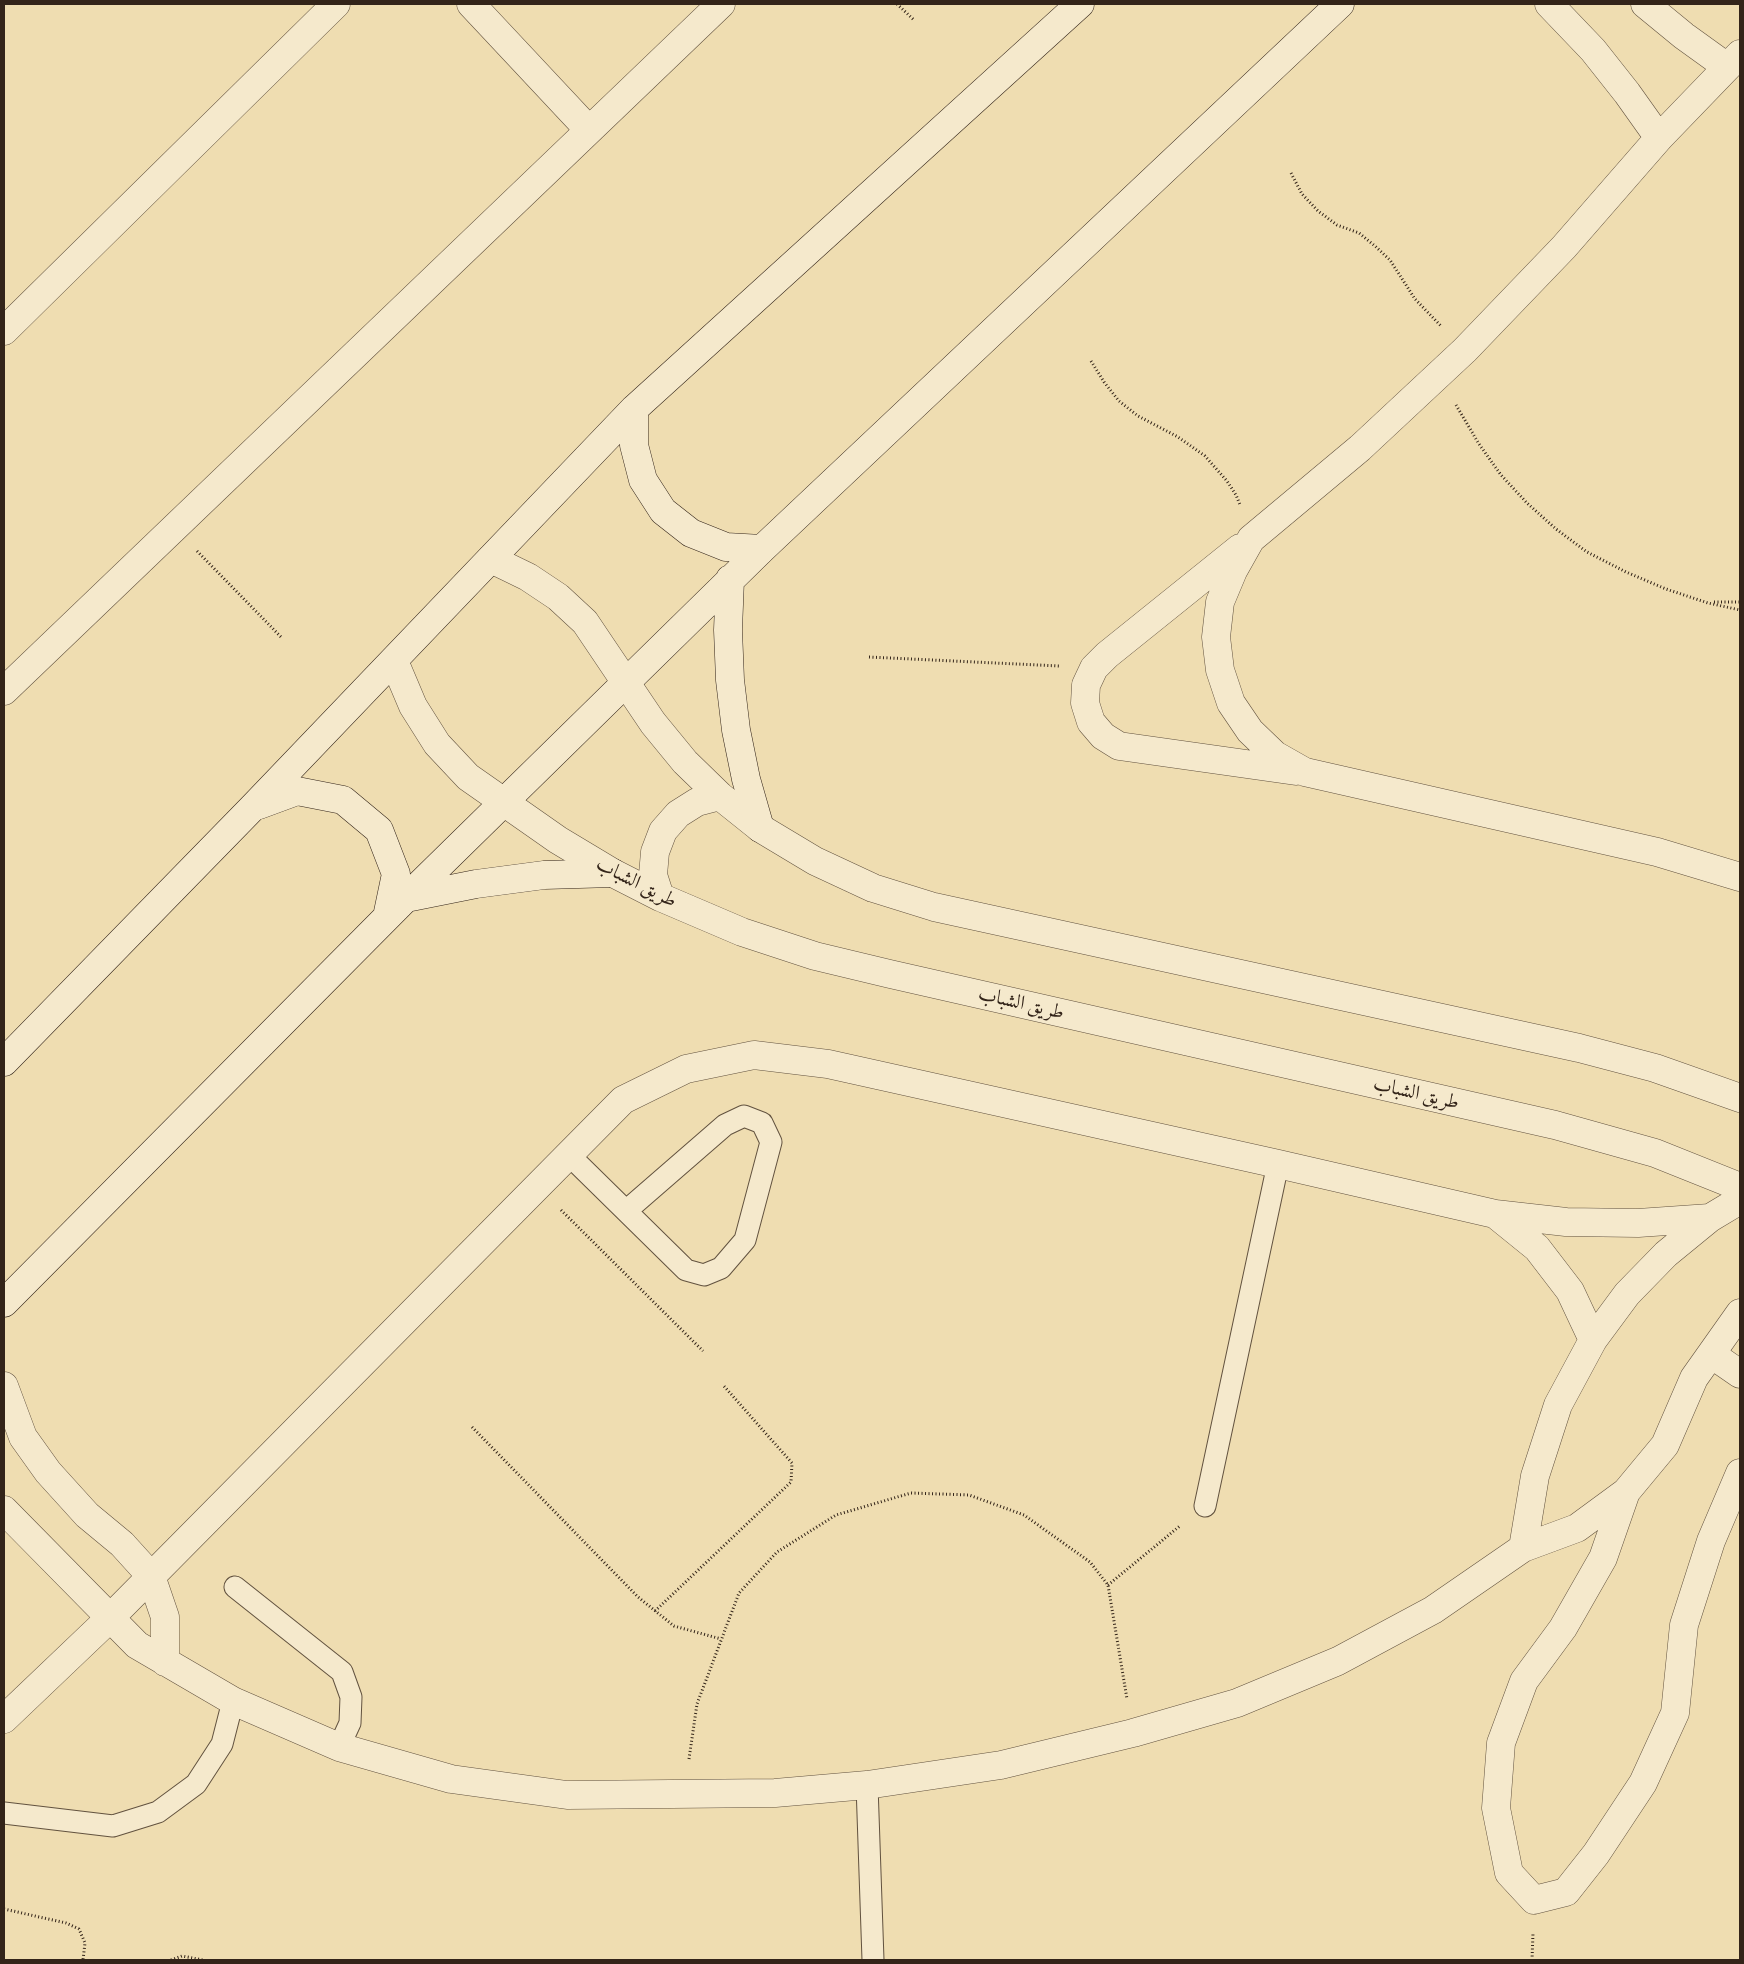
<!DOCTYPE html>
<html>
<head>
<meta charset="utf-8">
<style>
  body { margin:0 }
  #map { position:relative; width:1744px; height:1964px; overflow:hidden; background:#efddb1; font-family:Alegreya,serif }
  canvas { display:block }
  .frame { position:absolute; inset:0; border:5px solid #332419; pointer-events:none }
</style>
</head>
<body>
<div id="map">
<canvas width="1744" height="1964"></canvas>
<div class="frame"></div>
</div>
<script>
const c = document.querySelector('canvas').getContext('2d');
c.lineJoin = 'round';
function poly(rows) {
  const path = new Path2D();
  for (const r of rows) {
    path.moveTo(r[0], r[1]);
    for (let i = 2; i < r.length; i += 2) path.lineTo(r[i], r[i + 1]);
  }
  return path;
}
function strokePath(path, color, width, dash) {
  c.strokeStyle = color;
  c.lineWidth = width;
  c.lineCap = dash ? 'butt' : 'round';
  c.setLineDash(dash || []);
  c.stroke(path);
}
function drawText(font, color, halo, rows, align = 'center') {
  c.font = font + ' Alegreya,Amiri,serif';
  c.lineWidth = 4.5;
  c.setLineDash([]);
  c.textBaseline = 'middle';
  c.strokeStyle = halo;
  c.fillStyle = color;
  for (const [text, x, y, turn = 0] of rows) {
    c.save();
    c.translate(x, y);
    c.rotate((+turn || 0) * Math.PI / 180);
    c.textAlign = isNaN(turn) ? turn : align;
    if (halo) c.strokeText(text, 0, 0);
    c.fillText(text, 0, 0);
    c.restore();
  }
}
const lane = poly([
  [569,1155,626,1211,725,1125,744,1116,762,1123,771,1142,745,1240,721,1268,704,1275,686,1270,626,1211],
  [1205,1506,1278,1164],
  [235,1587,342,1672,351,1697,350,1723,339,1747],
  [867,1785,873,1960],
  [4,1813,113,1826,158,1812,196,1784,222,1744,233,1701]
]);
const street = poly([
  [471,4,589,130],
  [1549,4,1593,50,1627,93,1659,138],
  [1645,4,1684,36,1727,67],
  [1740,54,1659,138,1564,247,1465,350,1360,448,1251,539,1233,571,1220,602,1216,637,1220,670,1231,703,1250,731,1275,755,1305,772,1657,852,1740,877],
  [4,331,336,4],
  [1240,548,1107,655,1094,668,1086,685,1085,703,1091,722,1103,736,1119,746,1296,771],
  [491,559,528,577,558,597,585,622,653,723,685,762,720,796,760,828,815,861,873,888,934,907,1579,1048,1655,1068,1740,1098],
  [394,661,413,706,437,744,468,777,558,840,613,873,660,897,742,932,815,956,890,974,1555,1125,1655,1153,1740,1187],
  [4,691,721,4],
  [660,897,653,875,655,852,663,831,678,814,697,802,720,796],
  [1495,1214,1537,1248,1570,1291,1593,1340],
  [1711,1354,1740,1374],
  [4,1386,23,1437,48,1472,87,1515,122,1544,151,1576,165,1617,165,1662],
  [1626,1492,1603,1558,1563,1628,1524,1681,1501,1743,1496,1808,1509,1873,1534,1900,1566,1892,1596,1854,1643,1783,1675,1713,1684,1625,1711,1541,1740,1473],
  [4,1510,137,1645,233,1701,339,1747,451,1779,567,1795,775,1793,867,1785,1001,1765,1133,1733,1237,1703,1338,1661,1433,1610,1523,1548,1577,1528,1626,1492,1665,1445,1694,1378,1740,1313],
  [1523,1548,1535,1476,1558,1405,1593,1340,1627,1294,1666,1254,1710,1218,1740,1200],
  [4,1719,110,1618,623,1100,686,1069,754,1055,828,1064,1278,1164,1495,1214,1566,1222,1638,1223,1710,1218]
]);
const secondary = poly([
  [634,409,634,445,643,480,663,511,691,533,726,547,762,549],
  [730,579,728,630,730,680,736,730,746,779,760,828],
  [259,805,297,791,343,800,379,830,396,874,387,917],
  [406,898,476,884,544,875,613,873],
  [4,1062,253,807,634,409,1080,4],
  [4,1303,406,898,762,549,1340,4]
]);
strokePath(lane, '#62523f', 23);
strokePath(street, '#62523f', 29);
strokePath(secondary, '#332419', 29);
strokePath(poly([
  [897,4,914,20],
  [1291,173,1302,194,1318,211,1337,225,1359,233,1375,246,1390,260,1415,299,1441,326],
  [1091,361,1104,382,1119,401,1138,416,1178,437,1205,456,1227,481,1236,495,1240,505],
  [1456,405,1479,444,1501,475,1527,503,1556,529,1587,552,1626,572,1666,589,1708,603,1740,610],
  [197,551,282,638],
  [1714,602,1740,602],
  [869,657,1059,666],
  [561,1210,703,1351],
  [472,1427,638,1597,674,1626,721,1639],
  [1108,1585,1181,1525],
  [655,1611,791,1482,792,1463,723,1385],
  [689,1759,697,1704,739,1593,777,1552,836,1515,911,1493,969,1495,1024,1515,1090,1562,1108,1585,1127,1699],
  [4,1909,66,1923,79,1929,85,1943,83,1960],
  [171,1960,182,1956,203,1960],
  [1532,1960,1533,1933]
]), '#332419', 3, [1, 2.5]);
strokePath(lane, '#f5e9cc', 21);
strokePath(street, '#f5e9cc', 28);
strokePath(secondary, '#f5e9cc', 28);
drawText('20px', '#332419', '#f5e9cc', [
  ["طريق الشباب",636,883,27],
  ["طريق الشباب",1021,1004,13],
  ["طريق الشباب",1416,1094,13]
]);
</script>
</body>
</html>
